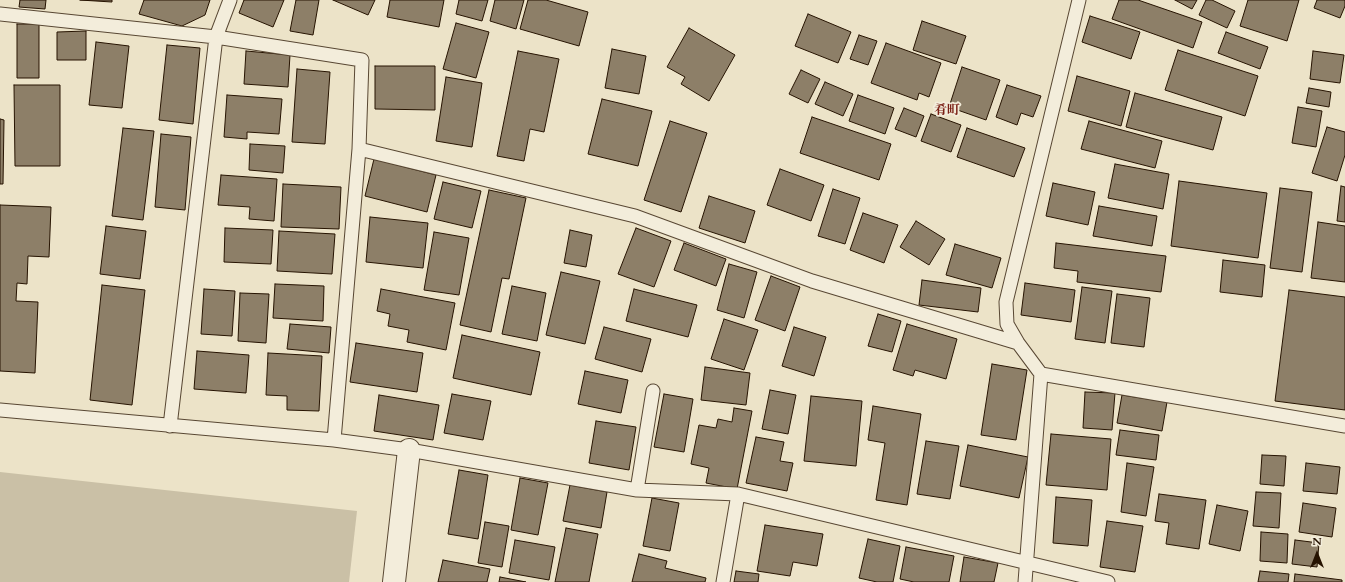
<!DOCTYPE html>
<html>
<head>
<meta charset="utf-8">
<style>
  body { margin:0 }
  #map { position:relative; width:1345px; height:582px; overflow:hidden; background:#ece3c8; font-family:Cardo,serif }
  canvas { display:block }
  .north { position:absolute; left:1297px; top:534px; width:40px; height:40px; -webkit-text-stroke:3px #f3eddb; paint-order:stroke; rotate:0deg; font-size:11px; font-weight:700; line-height:16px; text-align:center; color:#261301 }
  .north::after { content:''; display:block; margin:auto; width:14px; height:18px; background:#261301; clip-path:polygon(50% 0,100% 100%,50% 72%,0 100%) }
</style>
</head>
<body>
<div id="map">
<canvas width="1345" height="582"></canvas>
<div class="north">N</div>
</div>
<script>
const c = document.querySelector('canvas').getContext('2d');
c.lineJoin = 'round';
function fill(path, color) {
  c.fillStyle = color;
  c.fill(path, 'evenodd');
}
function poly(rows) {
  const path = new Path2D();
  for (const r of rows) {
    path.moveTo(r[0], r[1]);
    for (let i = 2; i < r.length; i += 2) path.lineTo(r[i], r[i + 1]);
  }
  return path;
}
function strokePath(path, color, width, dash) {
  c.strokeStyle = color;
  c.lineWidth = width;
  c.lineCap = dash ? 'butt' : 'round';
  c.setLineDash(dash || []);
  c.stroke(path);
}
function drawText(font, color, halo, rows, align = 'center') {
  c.font = font + ' Cardo,"Noto Serif JP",serif';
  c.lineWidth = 3.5;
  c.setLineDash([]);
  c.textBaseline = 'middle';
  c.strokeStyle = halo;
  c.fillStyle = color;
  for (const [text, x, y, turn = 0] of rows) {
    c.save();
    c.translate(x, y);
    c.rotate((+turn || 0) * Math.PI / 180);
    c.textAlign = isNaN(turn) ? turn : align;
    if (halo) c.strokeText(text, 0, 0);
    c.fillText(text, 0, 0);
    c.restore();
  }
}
fill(poly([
  [0,472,357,511,349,582,0,582]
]), '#cac0a6');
const building = poly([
  [20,0,46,0,45,9,19,7,20,0],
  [80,0,112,0,112,2,80,0],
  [144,0,210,0,205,15,182,26,139,14,144,0],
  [244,0,284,0,273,27,239,13,244,0],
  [296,0,319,0,313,35,290,31,296,0],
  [333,0,375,0,368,15,333,0],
  [390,0,444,0,439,27,387,17,390,0],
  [459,0,488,0,482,21,456,14,459,0],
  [495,0,524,0,516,29,490,21,495,0],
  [528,0,546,0,588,12,579,46,520,29,528,0],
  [1119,0,1138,0,1202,22,1193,48,1112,19,1119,0],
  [1175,0,1197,0,1192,9,1175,0],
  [1206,0,1212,0,1235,11,1227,28,1199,15,1206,0],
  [1248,0,1299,0,1287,41,1240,26,1248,0],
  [1317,0,1345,0,1345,6,1340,18,1314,8,1317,0],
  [808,14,851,32,838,63,795,46,808,14],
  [1090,16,1140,32,1131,59,1082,42,1090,16],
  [922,21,966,36,956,64,913,50,922,21],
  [456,23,489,32,476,78,443,69,456,23],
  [17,24,39,24,39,78,17,78,17,24],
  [689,28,735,55,709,101,681,84,685,77,667,67,689,28],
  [86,31,86,60,57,60,57,32,86,31],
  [1226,32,1268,47,1260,69,1218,53,1226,32],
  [859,35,877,41,868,65,850,59,859,35],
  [96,42,129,46,122,108,89,105,96,42],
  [886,43,941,63,929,97,919,93,917,100,871,83,886,43],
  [167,45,200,48,193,124,159,120,167,45],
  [612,49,646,56,639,94,605,88,612,49],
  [1178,50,1258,76,1245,116,1165,90,1178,50],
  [246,51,290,55,288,87,244,84,246,51],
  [518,51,559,59,544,132,530,129,524,161,497,156,518,51],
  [1313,51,1344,55,1340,83,1310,79,1313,51],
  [375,66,435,66,435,110,375,109,375,66],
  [962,67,1000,80,986,120,949,107,962,67],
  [297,69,330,72,325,144,292,142,297,69],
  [801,70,820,79,808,103,789,94,801,70],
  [1077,76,1130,91,1121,126,1068,111,1077,76],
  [446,77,482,83,472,147,436,141,446,77],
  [825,82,853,94,843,116,815,104,825,82],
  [14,85,60,85,60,166,15,166,14,85],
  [1007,85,1041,96,1033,117,1021,113,1017,125,996,117,1007,85],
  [1309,88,1331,92,1329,107,1306,103,1309,88],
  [1135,93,1222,117,1213,150,1126,127,1135,93],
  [227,95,282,99,279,134,247,132,247,139,224,137,227,95],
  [858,95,894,108,885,134,849,121,858,95],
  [602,99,652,111,638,166,588,154,602,99],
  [1298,107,1322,111,1316,147,1292,143,1298,107],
  [904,108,924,116,916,137,895,129,904,108],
  [931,114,961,125,951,152,921,141,931,114],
  [812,117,891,144,879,180,800,153,812,117],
  [0,119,4,120,3,184,0,184,0,119],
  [670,121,707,133,681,212,644,200,670,121],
  [1089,121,1162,141,1155,168,1081,149,1089,121],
  [1327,127,1345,132,1345,155,1337,181,1312,173,1327,127],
  [123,128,154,131,143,220,112,216,123,128],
  [967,128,1025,148,1014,177,957,157,967,128],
  [161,134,191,137,185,210,155,207,161,134],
  [250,144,285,146,283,173,249,170,250,144],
  [374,159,436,175,427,212,365,196,374,159],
  [1115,164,1169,174,1163,209,1108,198,1115,164],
  [780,169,824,185,811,221,767,205,780,169],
  [221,175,277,179,274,221,249,219,250,207,218,205,221,175],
  [1179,181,1267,193,1258,258,1171,246,1179,181],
  [443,182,481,191,472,228,434,219,443,182],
  [1053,183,1095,192,1088,225,1046,216,1053,183],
  [283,184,341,187,339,229,281,227,283,184],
  [1341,186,1345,187,1345,222,1337,221,1341,186],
  [1280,188,1312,192,1302,272,1270,268,1280,188],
  [833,189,860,198,845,244,818,236,833,189],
  [489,190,526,198,509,279,502,278,491,332,460,325,489,190],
  [709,196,755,211,745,243,699,228,709,196],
  [0,205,51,207,49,257,28,256,27,284,17,283,16,301,38,302,35,373,0,371,0,205],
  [1099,206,1157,216,1152,246,1093,236,1099,206],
  [863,213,898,225,884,263,850,250,863,213],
  [370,217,428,223,423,268,366,262,370,217],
  [916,221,945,239,929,265,900,247,916,221],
  [1318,222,1345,226,1345,282,1311,278,1318,222],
  [106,226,146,231,140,279,100,274,106,226],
  [225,228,273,230,271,264,224,262,225,228],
  [636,228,671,241,654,287,618,274,636,228],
  [570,230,592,235,586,267,564,263,570,230],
  [279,231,335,234,332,274,277,271,279,231],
  [434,232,469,238,459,295,424,290,434,232],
  [684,243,726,259,716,286,674,270,684,243],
  [1056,243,1166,256,1161,292,1077,282,1078,271,1054,268,1056,243],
  [955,244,1001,258,992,288,946,275,955,244],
  [1223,260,1265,265,1262,297,1220,292,1223,260],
  [729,264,757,272,744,318,717,310,729,264],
  [561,272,600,281,585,344,546,335,561,272],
  [771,276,800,287,785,331,755,320,771,276],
  [922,280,981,288,978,312,919,305,922,280],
  [1025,283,1075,290,1071,322,1021,315,1025,283],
  [275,284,324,286,323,321,273,318,275,284],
  [102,285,145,290,132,405,90,400,102,285],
  [512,286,546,293,537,341,502,334,512,286],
  [1082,287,1112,291,1105,343,1075,339,1082,287],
  [204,289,235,291,232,336,201,334,204,289],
  [381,289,455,303,446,350,407,342,409,330,388,326,390,314,377,311,381,289],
  [634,289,697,305,688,337,626,321,634,289],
  [1289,290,1345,297,1345,410,1275,401,1289,290],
  [240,293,269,294,266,343,238,341,240,293],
  [1117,294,1150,298,1144,347,1111,343,1117,294],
  [878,314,901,321,892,352,868,346,878,314],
  [724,319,758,330,744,370,711,359,724,319],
  [290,324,331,327,329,353,287,349,290,324],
  [907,324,957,339,946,379,915,370,913,376,893,370,907,324],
  [604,327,651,339,642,372,595,359,604,327],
  [794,327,826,337,814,376,782,366,794,327],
  [462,335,540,352,531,395,453,378,462,335],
  [356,343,423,353,417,392,350,382,356,343],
  [197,351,249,355,246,393,194,389,197,351],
  [268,353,322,356,319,411,287,410,287,396,266,395,268,353],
  [992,364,1027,370,1016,440,981,435,992,364],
  [705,367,750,373,746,405,701,400,705,367],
  [585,371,628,380,621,413,578,404,585,371],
  [770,390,796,395,788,434,762,429,770,390],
  [1085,392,1115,393,1112,430,1083,428,1085,392],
  [452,394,491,401,483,440,444,433,452,394],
  [664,394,693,399,684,452,654,447,664,394],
  [379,395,439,405,433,440,374,431,379,395],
  [1122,395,1167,402,1162,431,1117,423,1122,395],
  [811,396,862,401,856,466,804,461,811,396],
  [873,406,921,414,907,505,876,500,885,443,868,440,873,406],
  [734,408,752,411,737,489,706,483,709,468,691,464,699,425,716,428,718,419,732,422,734,408],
  [596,421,636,427,629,470,589,463,596,421],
  [1120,430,1159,435,1156,460,1116,455,1120,430],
  [1051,434,1111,439,1107,490,1046,485,1051,434],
  [756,437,784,442,780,461,793,463,787,491,746,483,756,437],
  [926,441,959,446,950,499,917,494,926,441],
  [968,445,1028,457,1019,498,960,486,968,445],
  [1262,455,1286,456,1284,486,1260,484,1262,455],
  [1127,463,1154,467,1146,516,1121,512,1127,463],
  [1306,463,1340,467,1337,494,1303,491,1306,463],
  [459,470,488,475,478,539,448,534,459,470],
  [520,478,548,483,538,535,511,530,520,478],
  [570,485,607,492,601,528,563,521,570,485],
  [1256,492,1281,493,1279,528,1253,526,1256,492],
  [1159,494,1206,500,1199,549,1166,544,1169,523,1155,521,1159,494],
  [1056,497,1092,500,1088,546,1053,543,1056,497],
  [652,498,679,503,670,551,643,546,652,498],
  [1303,503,1336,508,1332,537,1299,532,1303,503],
  [1217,505,1248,511,1240,551,1209,544,1217,505],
  [1107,521,1143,526,1135,572,1100,567,1107,521],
  [485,522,509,526,502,567,478,563,485,522],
  [765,525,823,534,817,566,793,562,790,576,757,571,765,525],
  [566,528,598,534,589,582,555,582,566,528],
  [1261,532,1288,534,1287,563,1260,561,1261,532],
  [868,539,900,546,893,582,877,582,859,578,868,539],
  [515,540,555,547,549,580,509,573,515,540],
  [1295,540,1319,543,1317,567,1292,564,1295,540],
  [906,547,954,556,949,582,914,582,900,579,906,547],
  [639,554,667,561,665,568,706,578,705,582,632,582,639,554],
  [964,557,998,563,994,582,960,582,964,557],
  [443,560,490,569,487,582,438,582,443,560],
  [736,571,759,574,758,582,734,582,736,571],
  [1260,571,1289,574,1288,582,1258,582,1260,571],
  [1295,574,1342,580,1342,582,1294,582,1295,574],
  [500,577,526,582,499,582,500,577]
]);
fill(building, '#8d7f68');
strokePath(building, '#261301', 1);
const service = poly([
  [0,14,216,37,362,60,359,149,635,216,812,281,1018,343],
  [1041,374,1345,426],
  [0,410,334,440,409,450,637,490,738,494,1108,582],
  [170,426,216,37,230,0],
  [334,440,359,149],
  [637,490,653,391],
  [723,582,738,494],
  [1025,582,1041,374,1018,343,1007,324,1006,302,1079,0]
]);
const minor = poly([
  [394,582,409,450]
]);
strokePath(service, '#584733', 15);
strokePath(minor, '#584733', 24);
strokePath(service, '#f3eddb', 13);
strokePath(minor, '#f3eddb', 22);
drawText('bold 13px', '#7a1f14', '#f3eddb', [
  ["肴町",947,111]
]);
</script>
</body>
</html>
